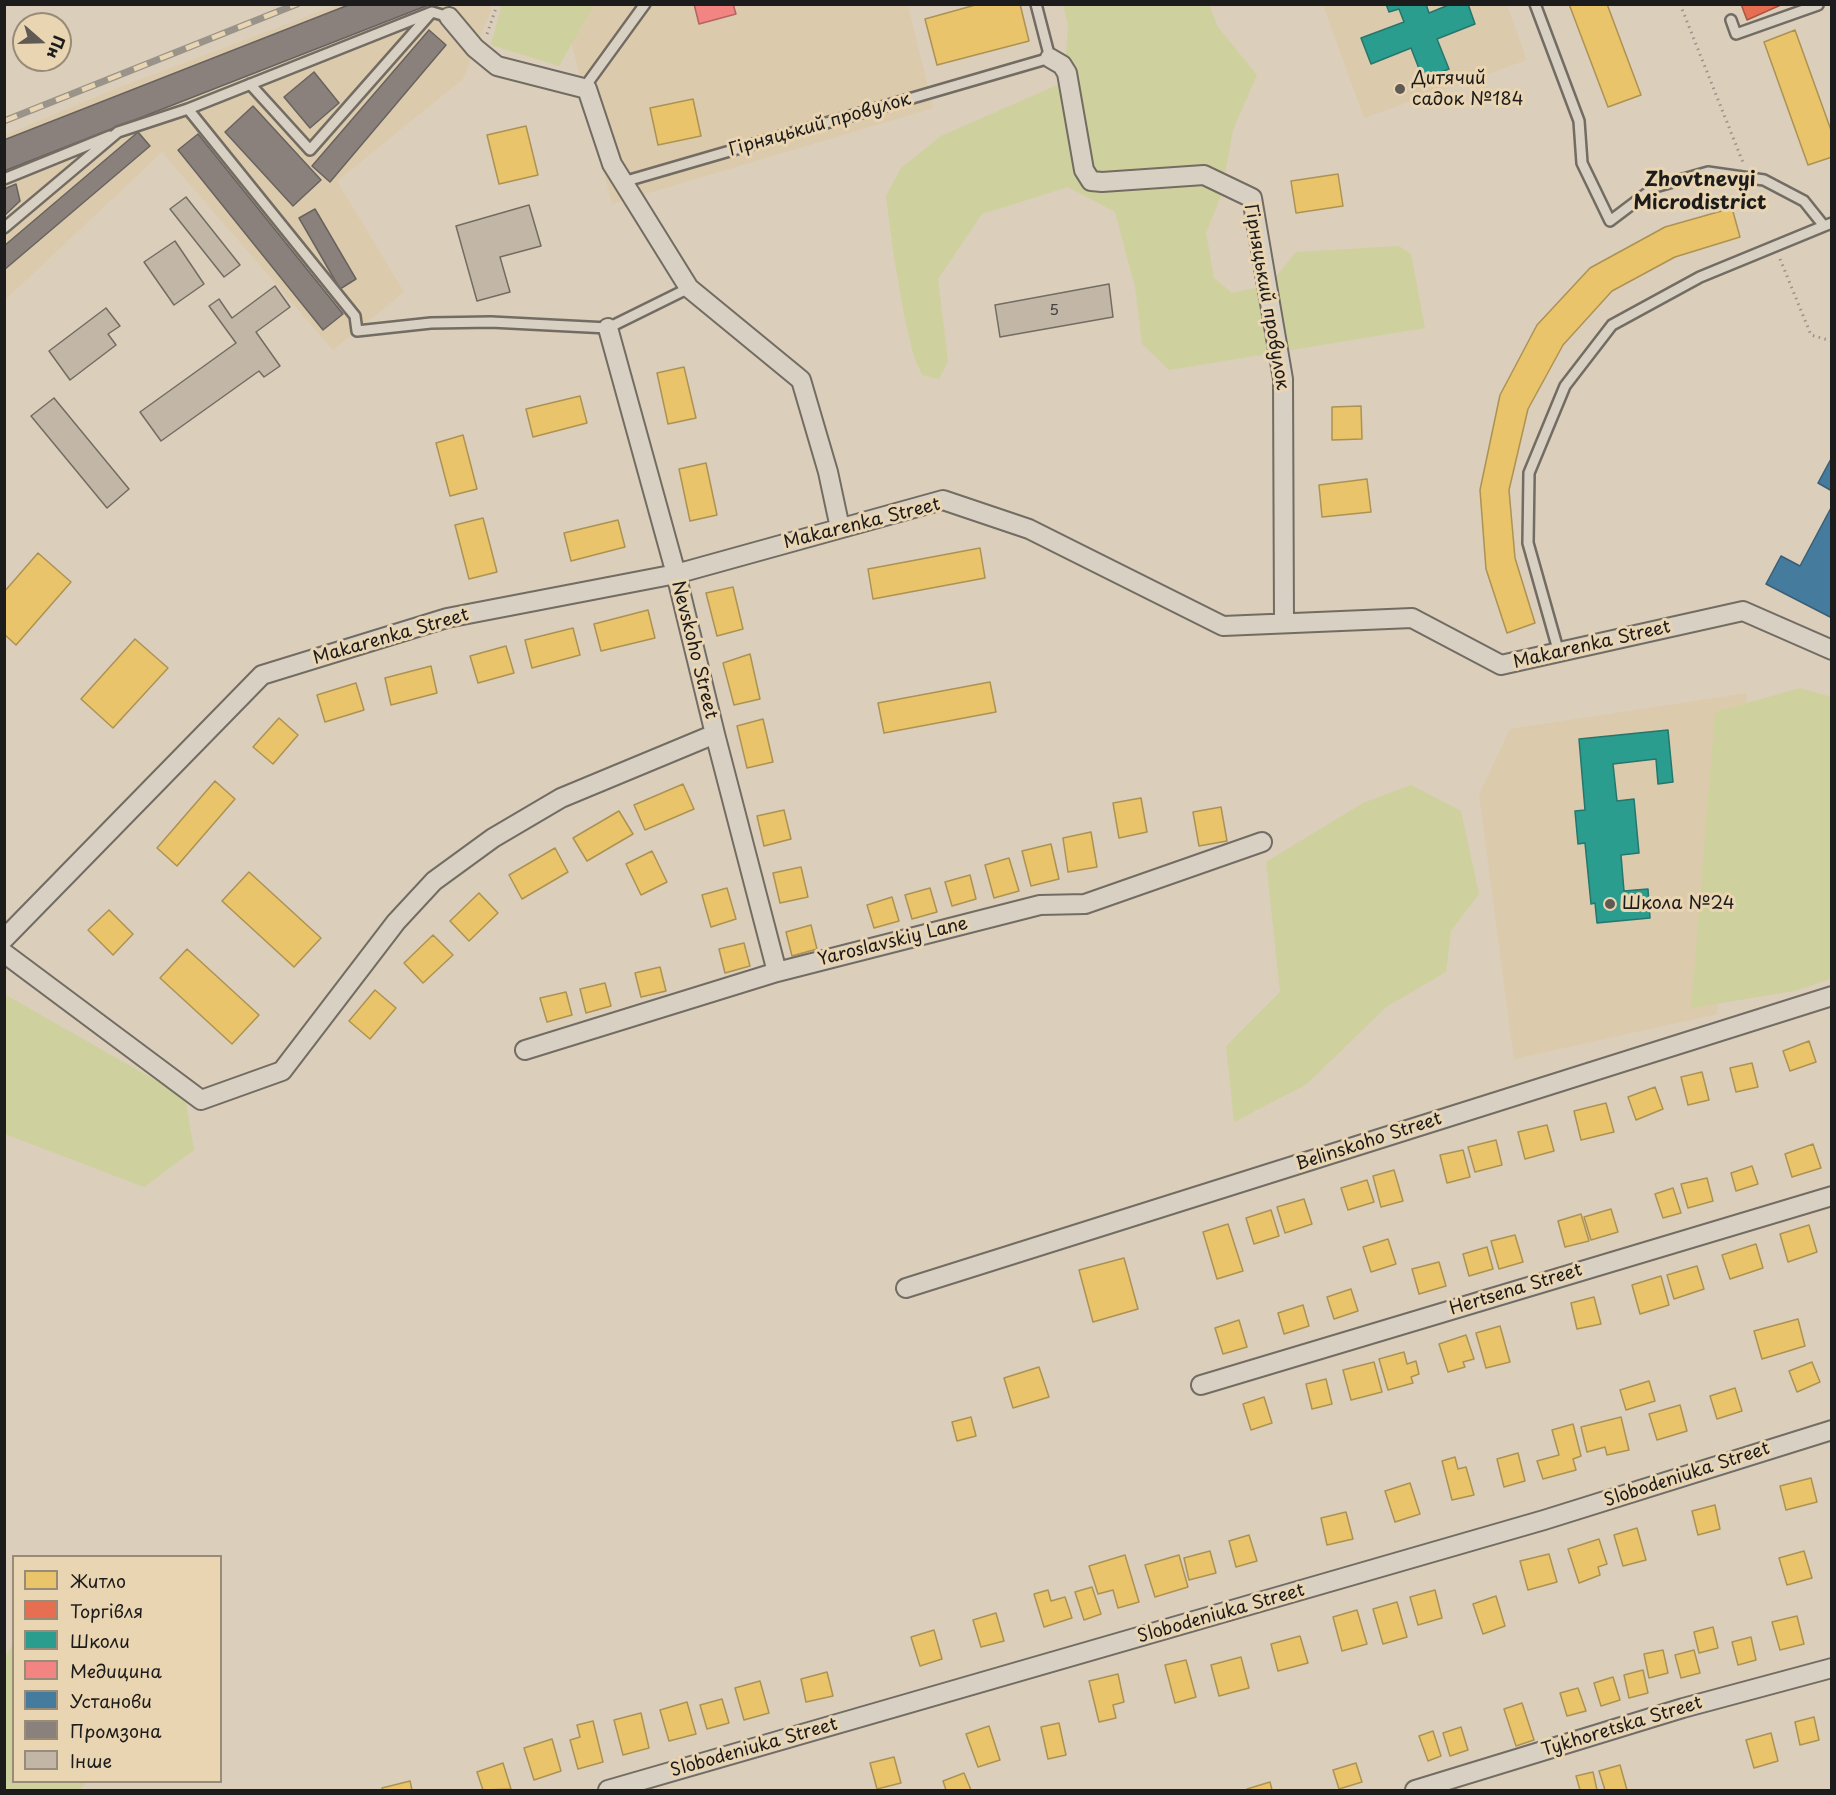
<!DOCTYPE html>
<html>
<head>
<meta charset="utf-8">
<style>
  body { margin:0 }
  #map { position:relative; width:1836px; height:1795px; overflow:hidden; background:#dbceba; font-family:"Playpen Sans",sans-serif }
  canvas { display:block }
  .frame { position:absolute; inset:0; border:6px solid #1c1c1c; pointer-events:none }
  .legend { position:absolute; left:12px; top:1555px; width:210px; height:228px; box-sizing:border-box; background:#ead5b3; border:2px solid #988b77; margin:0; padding:8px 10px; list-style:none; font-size:18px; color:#1c1c1c }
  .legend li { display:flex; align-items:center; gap:12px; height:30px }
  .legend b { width:30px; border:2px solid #988b77 }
  .north { position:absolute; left:12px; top:12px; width:60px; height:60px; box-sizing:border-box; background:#ead5b3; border:2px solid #988b77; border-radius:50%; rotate:110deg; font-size:16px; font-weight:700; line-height:24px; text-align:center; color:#1c1c1c }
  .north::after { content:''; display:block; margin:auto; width:21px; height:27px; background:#5f5a53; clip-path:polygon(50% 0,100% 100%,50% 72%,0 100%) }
</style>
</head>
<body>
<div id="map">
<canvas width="1836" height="1795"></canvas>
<div class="frame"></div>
<ul class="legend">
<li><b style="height:16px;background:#e9c46a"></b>Житло</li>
<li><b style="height:16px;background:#e76f51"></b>Торгівля</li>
<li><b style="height:16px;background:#2a9d8f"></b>Школи</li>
<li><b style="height:16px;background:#f28482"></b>Медицина</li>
<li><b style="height:16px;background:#457b9d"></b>Установи</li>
<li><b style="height:16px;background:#8a817c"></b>Промзона</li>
<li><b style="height:16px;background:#c2b7a7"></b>Інше</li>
</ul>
<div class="north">Пн</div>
</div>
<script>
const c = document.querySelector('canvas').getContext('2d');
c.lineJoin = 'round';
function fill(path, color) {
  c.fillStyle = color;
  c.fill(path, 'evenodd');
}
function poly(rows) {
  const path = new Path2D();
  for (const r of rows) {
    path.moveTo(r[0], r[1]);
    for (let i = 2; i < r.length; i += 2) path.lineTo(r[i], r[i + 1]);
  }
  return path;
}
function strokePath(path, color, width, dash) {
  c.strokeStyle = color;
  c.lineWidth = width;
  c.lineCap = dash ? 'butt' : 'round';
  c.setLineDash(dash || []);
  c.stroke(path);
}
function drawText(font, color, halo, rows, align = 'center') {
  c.font = font + ' "Playpen Sans",sans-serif';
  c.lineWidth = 6;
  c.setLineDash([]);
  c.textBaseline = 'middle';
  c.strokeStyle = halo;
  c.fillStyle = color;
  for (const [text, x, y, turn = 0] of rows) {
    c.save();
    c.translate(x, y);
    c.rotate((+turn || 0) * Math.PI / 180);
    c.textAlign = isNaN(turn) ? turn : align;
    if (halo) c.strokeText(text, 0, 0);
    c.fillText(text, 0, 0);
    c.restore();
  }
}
fill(poly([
  [337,5,489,5,491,10,463,79,337,181,404,292,333,350,162,152,5,300,5,135,113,90],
  [562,5,908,5,933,108,612,204],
  [1323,5,1507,5,1527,60,1364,118],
  [1747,693,1717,1014,1514,1059,1479,795,1510,729]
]), '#dccaac');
fill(poly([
  [500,5,594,5,559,66,491,45,501,8],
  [1063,5,1209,5,1218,27,1257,75,1233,130,1221,196,1206,233,1214,278,1232,293,1269,285,1296,252,1399,246,1411,254,1425,328,1169,370,1142,344,1135,287,1115,212,1068,187,982,214,938,279,948,361,939,379,922,375,914,357,904,315,893,251,886,196,901,168,941,136,1064,82,1068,25],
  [1800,688,1831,697,1831,979,1794,991,1691,1008,1715,712],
  [1411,785,1461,811,1479,894,1451,931,1446,972,1386,1007,1307,1084,1234,1122,1226,1046,1280,992,1266,862,1363,803],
  [4,994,185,1097,194,1150,144,1187,5,1134],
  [13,1643,14,1782,87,1782,79,1790,5,1790,5,1658]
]), '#ced19e');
const homes = poly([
  [979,4,1020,4,1029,41,937,65,925,19,979,4],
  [1569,4,1607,4,1641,95,1608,107,1569,4],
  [1795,30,1832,133,1832,157,1808,165,1764,42,1795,30],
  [693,99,701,136,658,145,650,108,693,99],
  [526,126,538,175,499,184,487,135,526,126],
  [1338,174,1343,206,1296,213,1291,181,1338,174],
  [1732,208,1740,237,1675,257,1612,291,1563,345,1528,409,1509,490,1515,558,1535,623,1507,633,1486,569,1480,490,1500,395,1537,325,1590,268,1665,227,1732,208],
  [684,367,696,418,668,424,657,373,684,367],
  [580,396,587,423,533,437,526,409,580,396],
  [1361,406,1362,439,1332,440,1332,407,1361,406],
  [463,435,477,489,450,496,436,443,463,435],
  [706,463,717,515,690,521,679,469,706,463],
  [1367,479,1371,512,1322,517,1319,485,1367,479],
  [483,518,497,572,469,579,455,525,483,518],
  [618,520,625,547,571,561,564,533,618,520],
  [980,548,985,578,873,599,868,569,980,548],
  [38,553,71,582,16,645,4,634,4,592,38,553],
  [733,587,743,629,717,636,706,593,733,587],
  [648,610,655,638,601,651,594,624,648,610],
  [573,628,580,655,532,668,525,640,573,628],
  [135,639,168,668,113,728,81,699,135,639],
  [506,646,514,673,478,683,470,656,506,646],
  [750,654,760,699,734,705,723,663,750,654],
  [431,666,437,693,391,705,385,678,431,666],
  [990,682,996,712,884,733,878,703,990,682],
  [356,683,364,710,325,722,317,695,356,683],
  [279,718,298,735,273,764,253,747,279,718],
  [763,719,773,762,747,768,737,726,763,719],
  [215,781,235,799,177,866,157,848,215,781],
  [683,784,694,809,645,830,634,805,683,784],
  [1141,798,1147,832,1119,838,1113,803,1141,798],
  [1221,807,1227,841,1199,846,1193,812,1221,807],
  [784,810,791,839,764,846,757,816,784,810],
  [619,811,633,834,587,861,573,838,619,811],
  [1091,832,1097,867,1068,872,1063,838,1091,832],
  [1051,844,1059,879,1031,886,1022,851,1051,844],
  [555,848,568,872,522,899,509,875,555,848],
  [652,851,667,882,641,895,626,864,652,851],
  [1009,858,1019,891,994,898,985,865,1009,858],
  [801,867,808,897,780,903,773,873,801,867],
  [249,872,321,938,294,967,222,901,249,872],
  [970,875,976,899,952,906,945,882,970,875],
  [727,888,736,919,711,927,702,895,727,888],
  [930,888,937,912,912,919,905,895,930,888],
  [479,893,498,913,469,941,450,921,479,893],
  [892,897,899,921,874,928,867,905,892,897],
  [109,910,133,934,113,955,88,930,109,910],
  [811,925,817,949,792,956,786,932,811,925],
  [433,935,453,955,423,983,404,963,433,935],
  [744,943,750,966,725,973,719,949,744,943],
  [187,949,259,1015,232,1044,160,978,187,949],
  [660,967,666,991,641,997,635,973,660,967],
  [605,983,611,1006,586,1013,580,989,605,983],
  [375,990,396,1008,370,1039,349,1021,375,990],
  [566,992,572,1015,547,1022,540,998,566,992],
  [1809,1041,1816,1062,1790,1071,1783,1051,1809,1041],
  [1752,1063,1758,1087,1736,1092,1730,1068,1752,1063],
  [1702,1072,1709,1100,1688,1105,1681,1077,1702,1072],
  [1655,1087,1663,1109,1636,1120,1628,1097,1655,1087],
  [1606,1103,1614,1132,1581,1140,1574,1111,1606,1103],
  [1547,1125,1554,1151,1525,1159,1518,1132,1547,1125],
  [1496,1140,1502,1165,1475,1172,1468,1147,1496,1140],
  [1813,1144,1821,1168,1792,1177,1785,1154,1813,1144],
  [1463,1150,1470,1177,1447,1183,1440,1155,1463,1150],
  [1752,1166,1758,1184,1736,1191,1731,1173,1752,1166],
  [1394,1170,1403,1201,1381,1207,1373,1176,1394,1170],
  [1707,1178,1713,1201,1688,1208,1681,1184,1707,1178],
  [1367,1180,1374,1202,1348,1210,1341,1188,1367,1180],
  [1673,1188,1681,1213,1663,1218,1655,1194,1673,1188],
  [1304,1199,1312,1224,1285,1233,1277,1207,1304,1199],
  [1611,1209,1618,1232,1591,1240,1584,1217,1611,1209],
  [1271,1210,1279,1236,1254,1244,1246,1218,1271,1210],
  [1581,1214,1589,1241,1565,1247,1558,1221,1581,1214],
  [1228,1224,1243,1271,1217,1279,1203,1232,1228,1224],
  [1809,1225,1817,1252,1788,1262,1780,1234,1809,1225],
  [1515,1235,1523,1262,1499,1269,1491,1241,1515,1235],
  [1388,1239,1396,1264,1371,1272,1363,1247,1388,1239],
  [1756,1244,1763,1268,1730,1279,1722,1255,1756,1244],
  [1487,1247,1493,1269,1469,1276,1463,1254,1487,1247],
  [1124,1258,1138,1309,1093,1322,1079,1270,1124,1258],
  [1439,1262,1446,1286,1419,1294,1412,1269,1439,1262],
  [1697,1266,1704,1289,1674,1299,1667,1275,1697,1266],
  [1661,1276,1669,1305,1640,1314,1632,1285,1661,1276],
  [1351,1289,1358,1311,1334,1319,1327,1297,1351,1289],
  [1594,1297,1601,1324,1577,1329,1571,1303,1594,1297],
  [1303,1305,1309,1326,1284,1334,1278,1313,1303,1305],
  [1798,1319,1805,1346,1762,1359,1754,1331,1798,1319],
  [1239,1320,1247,1347,1223,1354,1215,1328,1239,1320],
  [1500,1326,1510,1362,1486,1368,1476,1333,1500,1326],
  [1466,1335,1474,1359,1463,1362,1465,1367,1448,1372,1439,1344,1466,1335],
  [1404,1352,1407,1364,1416,1361,1419,1374,1411,1377,1413,1383,1388,1390,1379,1359,1404,1352],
  [1374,1362,1382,1392,1351,1400,1343,1370,1374,1362],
  [1812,1362,1820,1382,1797,1392,1789,1371,1812,1362],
  [1039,1367,1049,1397,1013,1408,1004,1378,1039,1367],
  [1326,1379,1332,1404,1312,1409,1306,1384,1326,1379],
  [1649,1381,1655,1401,1626,1410,1620,1390,1649,1381],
  [1735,1388,1742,1411,1717,1419,1710,1396,1735,1388],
  [1264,1397,1272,1423,1251,1430,1243,1404,1264,1397],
  [1680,1405,1687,1431,1657,1440,1649,1414,1680,1405],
  [971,1417,976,1436,957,1441,952,1422,971,1417],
  [1621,1417,1629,1450,1607,1455,1605,1447,1587,1452,1581,1427,1621,1417],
  [1573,1424,1581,1456,1573,1459,1576,1470,1543,1479,1537,1461,1559,1455,1552,1430,1573,1424],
  [1518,1453,1525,1481,1504,1487,1497,1459,1518,1453],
  [1455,1457,1458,1469,1466,1467,1474,1495,1452,1500,1442,1461,1455,1457],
  [1811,1478,1817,1502,1786,1510,1780,1486,1811,1478],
  [1410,1483,1420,1514,1395,1522,1385,1491,1410,1483],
  [1715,1505,1720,1529,1698,1535,1692,1511,1715,1505],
  [1346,1512,1353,1539,1327,1545,1321,1518,1346,1512],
  [1637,1528,1646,1560,1623,1566,1614,1535,1637,1528],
  [1249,1535,1257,1561,1236,1567,1229,1541,1249,1535],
  [1599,1539,1607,1564,1598,1567,1600,1575,1579,1583,1568,1549,1599,1539],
  [1210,1551,1216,1573,1189,1580,1184,1558,1210,1551],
  [1804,1551,1812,1578,1787,1585,1779,1558,1804,1551],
  [1549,1554,1557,1582,1528,1590,1520,1561,1549,1554],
  [1125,1555,1139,1602,1118,1608,1113,1590,1098,1594,1089,1566,1125,1555],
  [1179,1555,1188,1587,1155,1597,1145,1565,1179,1555],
  [1092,1587,1101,1614,1084,1620,1075,1592,1092,1587],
  [1048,1590,1051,1601,1065,1597,1072,1618,1044,1627,1034,1594,1048,1590],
  [1435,1590,1442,1618,1418,1625,1410,1597,1435,1590],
  [1496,1596,1505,1626,1483,1634,1473,1604,1496,1596],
  [1397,1602,1407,1637,1383,1644,1373,1609,1397,1602],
  [1357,1610,1367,1644,1342,1651,1333,1617,1357,1610],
  [996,1613,1004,1641,981,1647,973,1620,996,1613],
  [1797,1616,1804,1644,1780,1650,1772,1622,1797,1616],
  [1713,1627,1718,1648,1699,1653,1694,1632,1713,1627],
  [934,1630,942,1659,920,1666,911,1637,934,1630],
  [1300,1636,1308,1663,1278,1671,1271,1644,1300,1636],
  [1751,1637,1756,1660,1738,1665,1732,1642,1751,1637],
  [1663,1650,1668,1673,1649,1678,1644,1654,1663,1650],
  [1694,1650,1700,1673,1681,1678,1675,1655,1694,1650],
  [1241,1657,1249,1688,1219,1696,1211,1665,1241,1657],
  [1186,1660,1196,1697,1175,1703,1165,1665,1186,1660],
  [1643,1670,1648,1693,1629,1698,1624,1675,1643,1670],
  [827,1672,833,1696,806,1702,801,1679,827,1672],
  [1118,1674,1124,1702,1113,1705,1116,1718,1099,1722,1089,1681,1118,1674],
  [1613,1677,1620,1700,1601,1706,1594,1683,1613,1677],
  [760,1681,769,1713,744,1720,735,1688,760,1681],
  [1578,1688,1586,1711,1567,1716,1560,1693,1578,1688],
  [722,1699,729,1723,707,1729,700,1705,722,1699],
  [687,1702,696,1734,669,1741,660,1710,687,1702],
  [1522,1703,1534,1740,1516,1746,1504,1709,1522,1703],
  [641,1713,649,1748,623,1755,614,1720,641,1713],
  [1814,1717,1819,1740,1800,1745,1795,1722,1814,1717],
  [593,1721,603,1762,578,1769,570,1740,580,1737,577,1725,593,1721],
  [1059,1723,1066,1755,1048,1759,1041,1727,1059,1723],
  [989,1726,1000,1760,978,1767,966,1734,989,1726],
  [1461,1727,1468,1750,1450,1756,1443,1733,1461,1727],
  [1433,1731,1441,1756,1428,1761,1419,1736,1433,1731],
  [1771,1733,1778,1761,1754,1768,1746,1740,1771,1733],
  [552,1739,561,1771,534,1780,524,1748,552,1739],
  [894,1757,901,1783,877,1789,870,1763,894,1757],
  [503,1763,511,1789,483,1790,477,1772,503,1763],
  [1356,1763,1362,1782,1339,1789,1333,1770,1356,1763],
  [1620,1765,1627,1790,1605,1790,1599,1771,1620,1765],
  [1593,1772,1597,1790,1580,1790,1576,1776,1593,1772],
  [964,1773,971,1790,946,1790,943,1781,964,1773],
  [410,1781,412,1790,382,1790,382,1788,410,1781],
  [1270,1782,1272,1790,1247,1790,1247,1789,1270,1782]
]);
fill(homes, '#e9c46a');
strokePath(homes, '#ac9253', 1.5);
const shops = poly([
  [1741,4,1783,4,1747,20,1741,4]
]);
fill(shops, '#e76f51');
strokePath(shops, '#aa5641', 1.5);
const schools = poly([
  [1386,4,1426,4,1429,13,1451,4,1468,4,1475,24,1437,39,1449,69,1423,79,1411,48,1371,64,1361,38,1404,22,1399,9,1389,12,1386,4],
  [1668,730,1673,782,1658,784,1656,759,1613,764,1617,801,1634,799,1639,853,1621,855,1624,891,1648,889,1650,918,1597,923,1595,903,1591,904,1585,843,1578,844,1575,811,1585,810,1579,739,1668,730]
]);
fill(schools, '#2a9d8f');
strokePath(schools, '#26766c', 1.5);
const health = poly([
  [694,4,733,4,736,14,699,24,694,4]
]);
fill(health, '#f28482');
strokePath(health, '#b26563', 1.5);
const public = poly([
  [1832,457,1832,491,1818,483,1832,457],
  [1832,506,1832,618,1766,584,1781,556,1800,566,1832,506]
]);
fill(public, '#457b9d');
strokePath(public, '#395e76', 1.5);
const industry = poly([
  [351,4,431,4,4,171,4,140,351,4],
  [429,30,446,45,330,182,312,166,429,30],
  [314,72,339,103,310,128,284,97,314,72],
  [253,106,321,180,293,206,225,132,253,106],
  [138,132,150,146,4,270,4,246,138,132],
  [198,134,343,314,323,330,178,150,198,134],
  [16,184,20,201,4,216,4,189,16,184],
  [315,209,356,279,340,289,299,218,315,209]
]);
fill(industry, '#8a817c');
strokePath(industry, '#69635f', 1.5);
const building = poly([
  [186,197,240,265,224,277,170,209,186,197],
  [529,205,541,246,500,257,510,292,477,301,456,226,529,205],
  [175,241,204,284,174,305,144,262,175,241],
  [1109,284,1113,317,1000,337,995,305,1109,284],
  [275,286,290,307,256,332,280,366,264,377,259,371,161,441,140,412,236,343,209,306,219,299,232,318,275,286],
  [106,308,120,326,108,334,116,345,70,380,49,351,106,308],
  [54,398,129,489,107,508,31,416,54,398]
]);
fill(building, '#c2b7a7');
strokePath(building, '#726c63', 1.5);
const lane = poly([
  [1535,4,1579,121,1582,163,1610,221,1655,187,1708,172,1764,180,1804,201,1824,226,1832,223],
  [449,17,432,12,188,109,355,316,357,331,431,323,491,322,608,328,689,288],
  [1731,20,1736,34,1818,5],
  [250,84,310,150,430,14],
  [584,88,645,4],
  [4,179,110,136],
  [623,182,1050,58,1036,4],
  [4,228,118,132,188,109],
  [1559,653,1528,543,1529,473,1565,386,1612,325,1700,277,1824,226]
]);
const street = poly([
  [449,17,475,48,497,66,587,89,612,164,689,288,801,380,828,472,840,528],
  [1050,58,1062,65,1067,73,1084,170,1091,181,1102,182,1204,175,1252,198,1283,379,1284,623],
  [608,328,676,574,715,734,777,972],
  [4,939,262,675,447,618,676,574,943,500,1029,529,1223,626,1412,618,1501,665,1743,611,1832,650],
  [4,953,201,1100,282,1071,396,922,434,881,493,838,561,798,715,734],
  [525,1050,777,972,1040,905,1085,904,1262,842],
  [906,1288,1832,996],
  [1201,1385,1832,1196],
  [608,1790,1544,1520,1832,1430],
  [1415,1790,1683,1708,1832,1668]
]);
strokePath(lane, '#726c63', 14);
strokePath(street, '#726c63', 22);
strokePath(poly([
  [1680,4,1744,165],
  [487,34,496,8,495,4],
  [1780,259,1811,335,1832,341]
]), '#99938a', 3, [1.5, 4.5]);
strokePath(lane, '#d8d1c3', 9);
strokePath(street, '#d8d1c3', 18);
const rail = poly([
  [4,121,297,4]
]);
strokePath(rail, '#99938a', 7);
strokePath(rail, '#ead5b3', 4.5, [14]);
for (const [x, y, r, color] of [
  [1400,89,6,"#5f5a53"],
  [1610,904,6,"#5f5a53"]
]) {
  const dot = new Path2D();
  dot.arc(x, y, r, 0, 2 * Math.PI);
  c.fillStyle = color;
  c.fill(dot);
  strokePath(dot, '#ead5b3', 2);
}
drawText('15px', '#46433f', null, [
  ["5",1054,311]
]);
drawText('18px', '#1c1c1c', '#ead5b3', [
  ["Дитячий",1412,79],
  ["садок №184",1412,100],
  ["Школа №24",1622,904]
], 'left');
drawText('18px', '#1c1c1c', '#ead5b3', [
  ["Гірняцький провулок",820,125,-16],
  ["Гірняцький провулок",1266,297,80],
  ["Makarenka Street",862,524,-14],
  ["Makarenka Street",391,637,-16],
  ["Makarenka Street",1592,645,-13],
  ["Nevskoho Street",694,650,76],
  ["Yaroslavskiy Lane",893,942,-14],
  ["Belinskoho Street",1369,1142,-18],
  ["Hertsena Street",1516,1290,-17],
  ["Slobodeniuka Street",1687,1475,-18],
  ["Slobodeniuka Street",1221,1614,-16],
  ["Tykhoretska Street",1622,1727,-17],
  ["Slobodeniuka Street",754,1748,-16]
]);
drawText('bold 20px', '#1c1c1c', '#ead5b3', [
  ["Zhovtnevyi",1700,180],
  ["Microdistrict",1700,203]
]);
</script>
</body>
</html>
